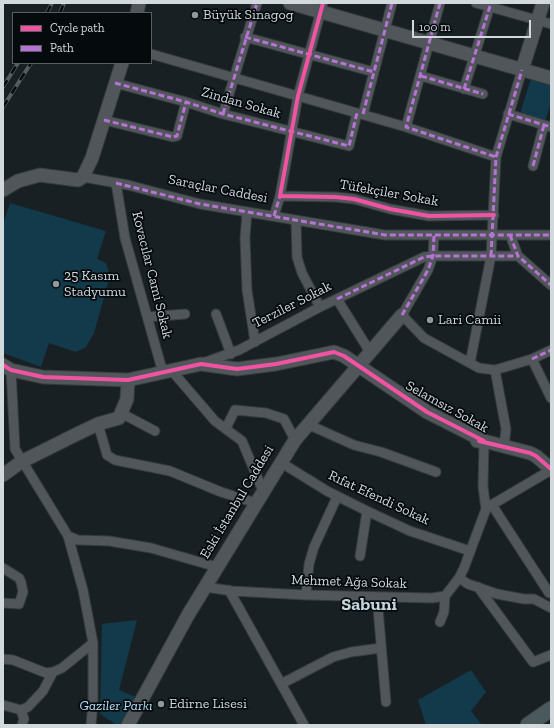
<!DOCTYPE html>
<html>
<head>
<meta charset="utf-8">
<style>
  body { margin:0 }
  #map { position:relative; width:554px; height:728px; overflow:hidden; background:#182024; font-family:"Zilla Slab",serif }
  canvas { display:block }
  .frame { position:absolute; inset:0; border:4px solid #d1d9dd; pointer-events:none }
  .legend { position:absolute; left:12px; top:12px; width:140px; height:52px; box-sizing:border-box; background:#050a0d; border:1px solid #575d60; margin:0; padding:5px 7px; list-style:none; font-size:12px; color:#d1d9dd }
  .legend li { display:flex; align-items:center; gap:8px; height:20px }
  .legend b { width:20px; border:1px solid #575d60 }
  .scale { position:absolute; left:412px; top:20px; width:119px; height:18px; box-sizing:border-box; border:2px solid #d1d9dd; border-top:0; padding-left:5px; font-size:12px; line-height:14px; white-space:nowrap; color:#d1d9dd; -webkit-text-stroke:3px #050a0d; paint-order:stroke }
</style>
</head>
<body>
<div id="map">
<canvas width="554" height="728"></canvas>
<div class="frame"></div>
<ul class="legend">
<li><b style="height:5px;background:#f153a3"></b>Cycle path</li>
<li><b style="height:5px;background:#b673d3"></b>Path</li>
</ul>
<div class="scale">100 m</div>
</div>
<script>
const c = document.querySelector('canvas').getContext('2d');
c.lineJoin = 'round';
function fill(path, color) {
  c.fillStyle = color;
  c.fill(path, 'evenodd');
}
function poly(rows) {
  const path = new Path2D();
  for (const r of rows) {
    path.moveTo(r[0], r[1]);
    for (let i = 2; i < r.length; i += 2) path.lineTo(r[i], r[i + 1]);
  }
  return path;
}
function strokePath(path, color, width, dash) {
  c.strokeStyle = color;
  c.lineWidth = width;
  c.lineCap = dash ? 'butt' : 'round';
  c.setLineDash(dash || []);
  c.stroke(path);
}
function drawText(font, color, halo, rows, align = 'center') {
  c.font = font + ' "Zilla Slab",serif';
  c.lineWidth = 3.5;
  c.setLineDash([]);
  c.textBaseline = 'middle';
  c.strokeStyle = halo;
  c.fillStyle = color;
  for (const [text, x, y, turn = 0] of rows) {
    c.save();
    c.translate(x, y);
    c.rotate((+turn || 0) * Math.PI / 180);
    c.textAlign = isNaN(turn) ? turn : align;
    if (halo) c.strokeText(text, 0, 0);
    c.fillText(text, 0, 0);
    c.restore();
  }
}
fill(poly([
  [531,78,551,84,551,102,545,122,520,114],
  [10,203,106,231,97,259,106,263,110,276,94,333,86,347,76,352,49,343,41,367,3,353,3,224],
  [137,620,119,690,138,698,123,725,117,725,100,714,102,624],
  [471,670,486,692,471,711,482,725,426,725,418,700]
]), '#123a4b');
const street = poly([
  [476,3,551,24],
  [245,37,374,72],
  [151,54,406,127,496,157],
  [421,76,483,94],
  [115,83,186,102,223,114,349,146,357,113],
  [464,89,491,3],
  [223,114,257,3],
  [363,114,392,3],
  [508,114,551,127],
  [104,120,173,137,177,136,186,102],
  [406,127,440,3],
  [533,166,544,125],
  [83,177,128,185,200,204,385,235,551,235],
  [116,183,125,238,163,373],
  [280,196,335,197,354,199,390,209,429,216,494,215],
  [247,212,245,238,247,290,255,342],
  [274,216,280,196,298,96,323,3],
  [296,221,297,257,302,273,320,307],
  [434,235,433,256,428,270,402,315,424,338,479,368,495,370,532,359,551,350],
  [510,235,518,256,551,285],
  [337,299,370,352],
  [216,314,231,354],
  [148,317,185,314],
  [532,359,551,398],
  [203,363,239,350,320,307,424,257,433,256,518,256],
  [470,363,491,256,496,157,522,70],
  [11,370,15,449,68,536,83,590,93,643,93,702,91,725],
  [495,370,506,429,504,446],
  [172,371,215,421,242,441,263,491],
  [121,413,155,431],
  [98,424,107,455,115,460,170,471,221,492,256,503],
  [307,424,354,445,381,452,436,472],
  [226,428,235,410,266,413,284,419,295,440],
  [280,462,327,491,367,511,410,531,470,551],
  [492,505,549,593],
  [488,507,551,470],
  [68,536,78,540,109,541,151,548,217,567],
  [360,556,367,511],
  [3,568,19,578,21,582,23,592,19,604,3,603],
  [459,578,468,584,497,594,524,599,534,599,551,608],
  [205,587,232,591,306,595,432,598,445,596,459,578,464,568,486,509,483,487,484,441],
  [478,587,533,662,551,655],
  [229,590,304,725],
  [306,595,309,564,314,547,337,497],
  [377,597,386,702],
  [440,622,444,612,445,596],
  [3,659,13,660,46,673,53,672,62,668,93,643],
  [281,684,333,657,351,652,381,648],
  [3,705,21,710],
  [21,710,28,707,43,691,53,672],
  [21,710,24,719,22,725]
]);
const secondary = poly([
  [290,3,551,78],
  [137,13,139,3],
  [522,70,543,3],
  [3,190,18,181,40,175,78,180,83,177,92,158,122,63],
  [3,365,11,370,43,377,128,380,201,364,237,369,276,364,334,352,344,356,427,412,484,441],
  [477,441,484,441,530,453,536,456,551,469],
  [3,475,21,462,77,434,98,424,119,418,127,399,128,380],
  [128,725,188,615,295,440,402,315]
]);
const primary = poly([
  [528,725,551,709]
]);
strokePath(street, '#363b3e', 11);
strokePath(secondary, '#363b3e', 15);
strokePath(primary, '#363b3e', 17);
strokePath(street, '#50565a', 9);
strokePath(secondary, '#50565a', 13);
strokePath(primary, '#49595c', 15);
const rail = poly([
  [47,13,52,3],
  [60,13,64,3],
  [3,87,18,63],
  [3,107,31,63]
]);
strokePath(rail, '#575c60', 4);
strokePath(rail, '#050a0d', 2.5, [8]);
strokePath(poly([
  [440,3,406,127,496,157],
  [245,37,374,72],
  [421,76,483,94],
  [115,83,186,102,223,114,349,146,357,113],
  [464,89,491,3],
  [223,114,257,3],
  [363,114,392,3],
  [508,114,551,127],
  [104,120,173,137,177,136,186,102],
  [533,166,544,125],
  [116,183,200,204,385,235,551,235],
  [274,216,280,196,284,196],
  [510,235,518,256,551,285],
  [491,256,496,157,522,70],
  [337,299,424,257,433,256,518,256],
  [402,315,428,270,433,256,434,235],
  [532,359,551,350]
]), '#b673d3', 3, [6, 3]);
strokePath(poly([
  [323,3,298,96,280,196,335,197,354,199,390,209,429,216,494,215],
  [3,365,11,370,43,377,128,380,201,364,237,369,276,364,334,352,344,356,427,412,484,441],
  [479,441,530,453,536,456,551,469]
]), '#f153a3', 4);
for (const [x, y, r, color] of [
  [195,15,4,"#90989c"],
  [56,284,4,"#90989c"],
  [430,320,4,"#90989c"],
  [161,704,4,"#90989c"]
]) {
  const dot = new Path2D();
  dot.arc(x, y, r, 0, 2 * Math.PI);
  c.fillStyle = color;
  c.fill(dot);
  strokePath(dot, '#050a0d', 1.5);
}
drawText('14px', '#d1d9dd', '#050a0d', [
  ["Büyük Sinagog",203,15],
  ["25 Kasım",64,276],
  ["Stadyumu",64,292],
  ["Lari Camii",438,320],
  ["Edirne Lisesi",169,704]
], 'left');
drawText('14px', '#d1d9dd', '#050a0d', [
  ["Zindan Sokak",241,103,16],
  ["Saraçlar Caddesi",218,189,11],
  ["Tüfekçiler Sokak",389,193,10],
  ["Kovacılar Cami Sokak",152,275,76],
  ["Terziler Sokak",292,305,-27],
  ["Selamsız Sokak",447,407,29],
  ["Rıfat Efendi Sokak",379,498,25],
  ["Eski İstanbul Caddesi",237,502,-59],
  ["Mehmet Ağa Sokak",349,582,2]
]);
drawText('italic 14px', '#b2e1f8', '#050a0d', [
  ["Gaziler Parkı",116,706]
]);
drawText('bold 18px', '#c4d5de', '#050a0d', [
  ["Sabuni",369,605]
]);
</script>
</body>
</html>
